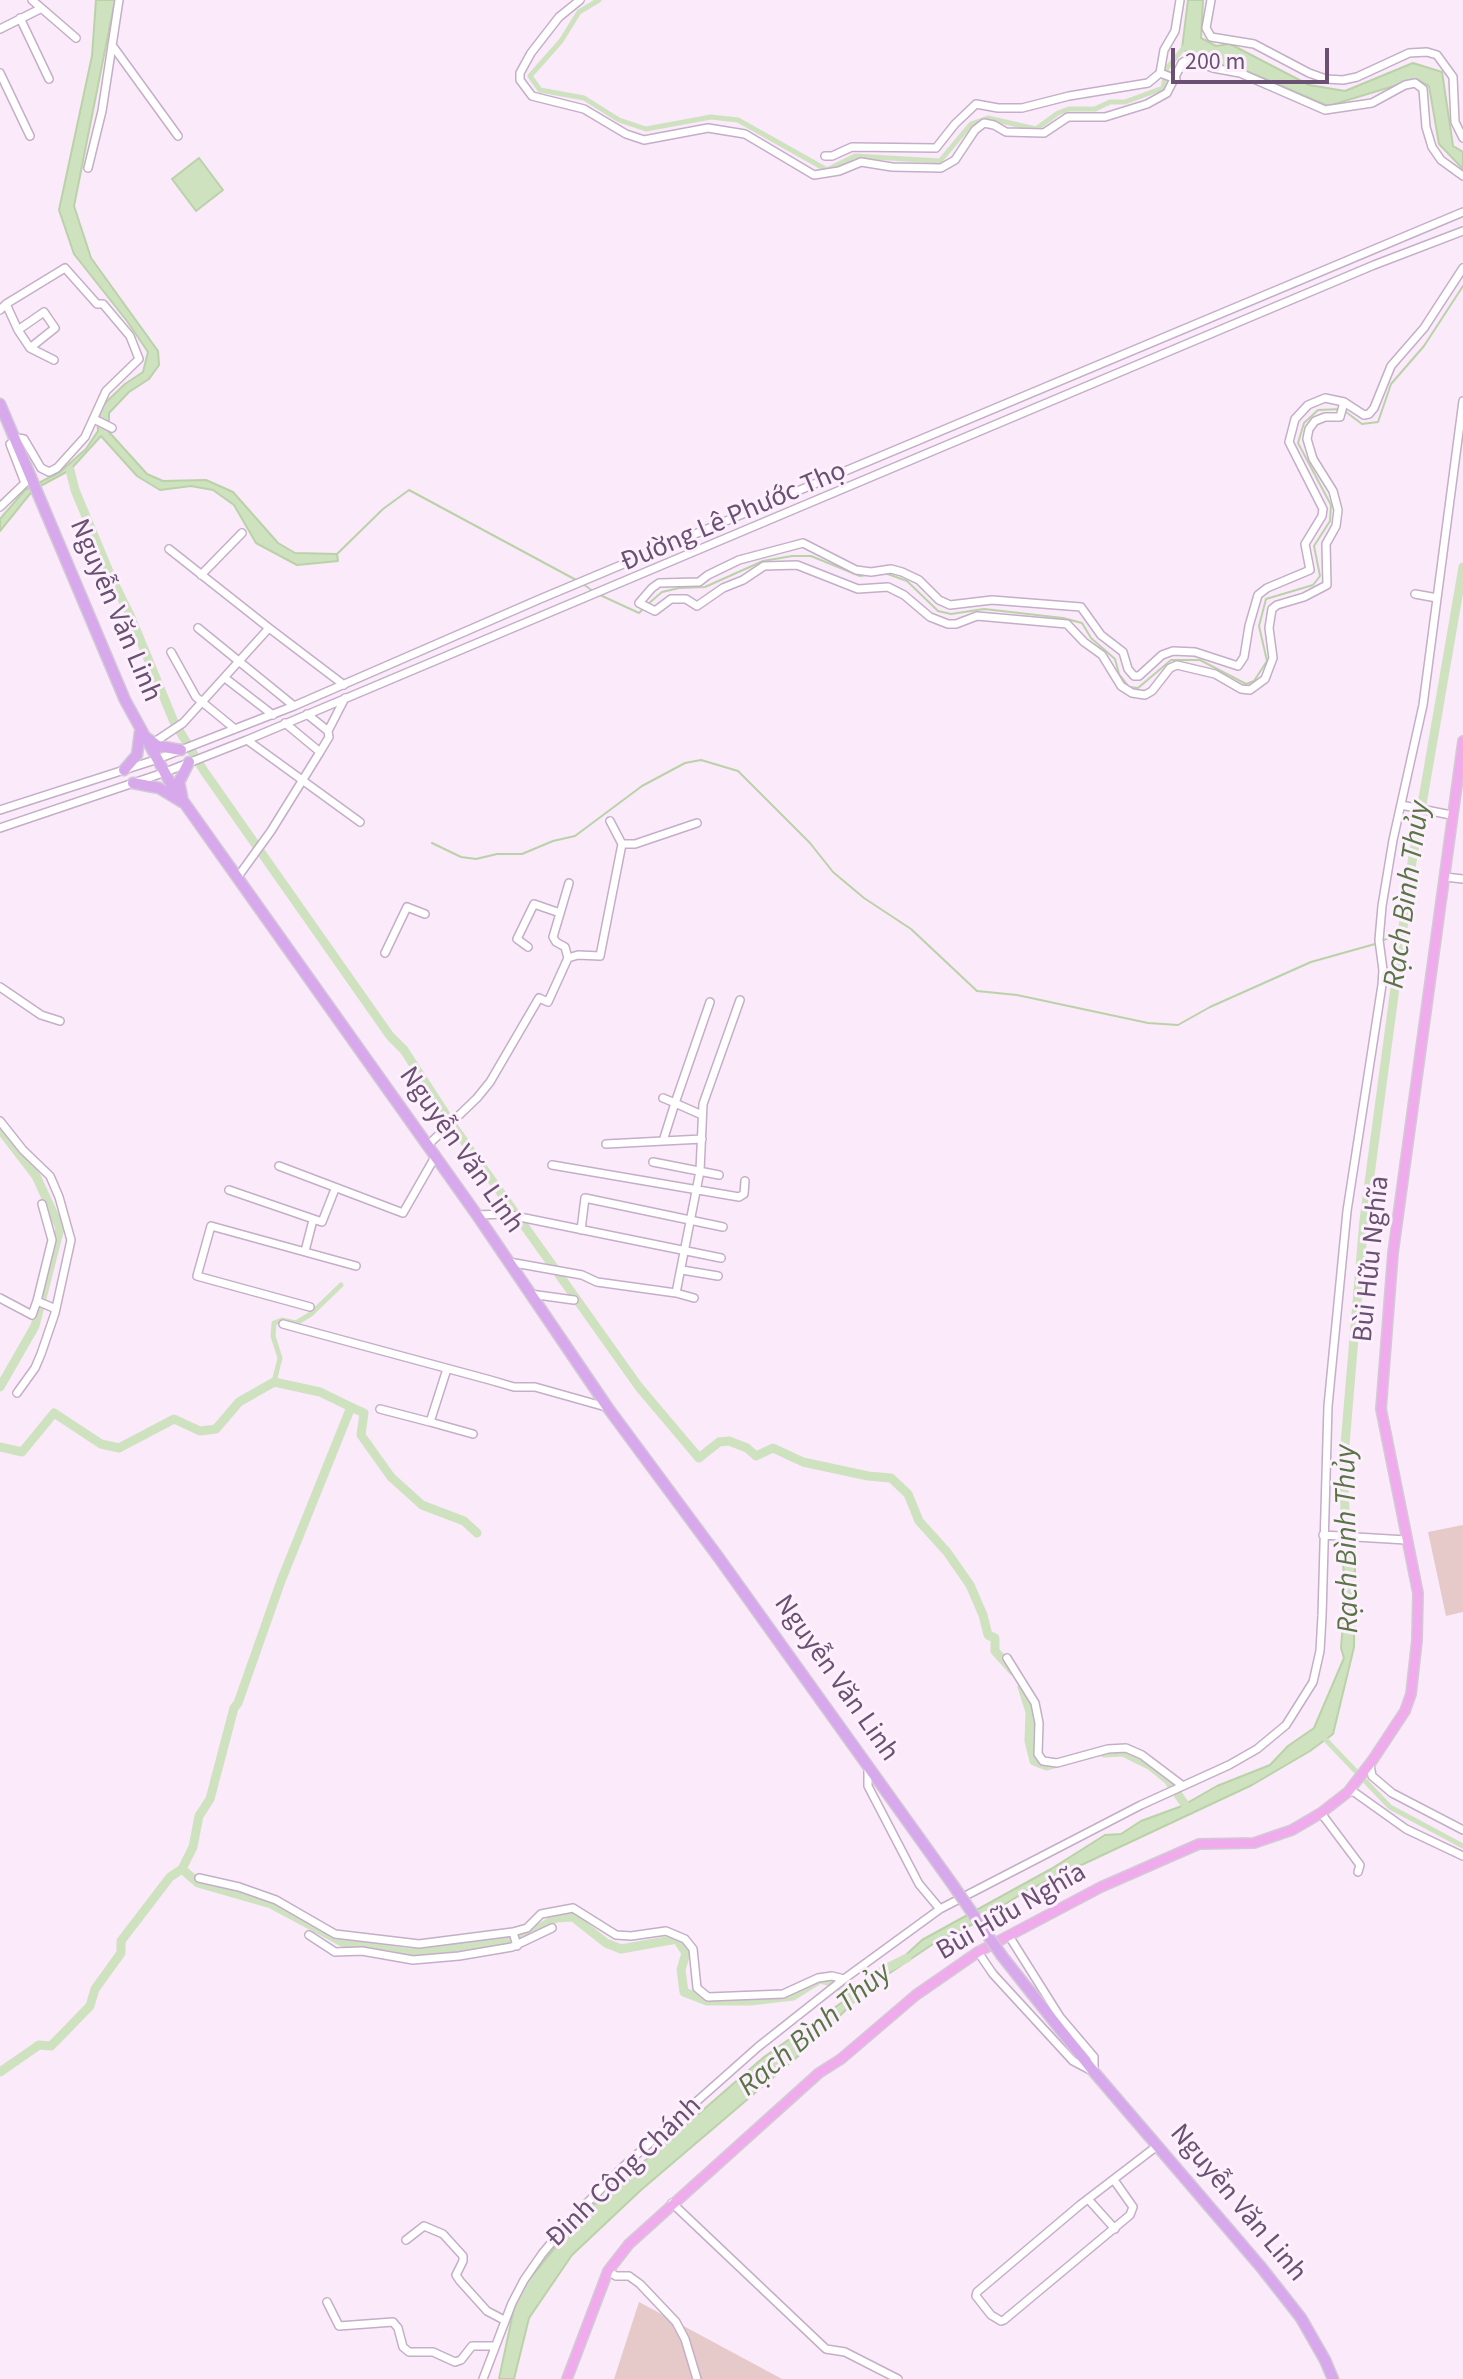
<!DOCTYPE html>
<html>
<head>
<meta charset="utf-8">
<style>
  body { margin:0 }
  #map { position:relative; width:1463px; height:2379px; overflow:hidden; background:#faeafa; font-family:"Source Sans 3",sans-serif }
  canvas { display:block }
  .scale { position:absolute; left:1171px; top:48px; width:158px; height:36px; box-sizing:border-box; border:4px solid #6a5072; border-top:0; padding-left:10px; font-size:24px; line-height:28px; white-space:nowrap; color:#6a5072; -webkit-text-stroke:6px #fdf0fd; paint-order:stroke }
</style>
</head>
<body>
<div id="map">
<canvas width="1463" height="2379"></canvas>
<div class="scale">200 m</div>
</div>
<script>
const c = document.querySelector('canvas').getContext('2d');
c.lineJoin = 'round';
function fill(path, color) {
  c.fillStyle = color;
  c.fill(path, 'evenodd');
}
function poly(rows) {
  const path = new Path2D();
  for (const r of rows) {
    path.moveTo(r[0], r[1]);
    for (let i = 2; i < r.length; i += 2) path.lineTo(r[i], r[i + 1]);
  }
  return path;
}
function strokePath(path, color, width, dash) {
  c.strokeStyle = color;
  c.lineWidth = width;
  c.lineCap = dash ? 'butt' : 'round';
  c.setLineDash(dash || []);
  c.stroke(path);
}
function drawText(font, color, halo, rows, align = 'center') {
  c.font = font + ' "Source Sans 3",sans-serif';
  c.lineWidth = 6;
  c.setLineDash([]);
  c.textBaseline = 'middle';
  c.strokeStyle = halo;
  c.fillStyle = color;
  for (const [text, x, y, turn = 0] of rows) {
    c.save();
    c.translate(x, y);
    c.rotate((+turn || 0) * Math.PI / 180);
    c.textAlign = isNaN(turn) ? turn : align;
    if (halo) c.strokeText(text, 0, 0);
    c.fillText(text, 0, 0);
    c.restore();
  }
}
fill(poly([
  [1463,1525,1463,1612,1446,1616,1428,1532],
  [639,2302,782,2379,614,2379]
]), '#e6caca');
const water = poly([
  [96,0,115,0,74,206,91,258,158,351,159,365,149,379,129,392,109,413,109,432,147,474,163,481,206,480,233,492,278,543,295,553,337,554,338,561,297,565,256,543,234,505,213,490,191,486,160,490,137,476,101,436,70,470,33,490,0,531,0,519,25,490,60,472,86,449,98,431,97,411,125,384,143,372,148,352,127,321,74,254,59,210,92,56,96,0],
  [1188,0,1203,0,1201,38,1216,46,1230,44,1309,85,1345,91,1413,63,1442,72,1453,146,1463,152,1463,169,1439,144,1429,86,1417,79,1328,106,1235,66,1213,65,1182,49,1188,0],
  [199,158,223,190,196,211,172,179,199,158],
  [1341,1518,1353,1530,1355,1566,1354,1647,1333,1734,1310,1751,1252,1785,1028,1890,973,1924,933,1944,869,1987,803,2052,641,2190,572,2255,529,2318,514,2379,499,2379,517,2294,580,2217,764,2057,894,1966,922,1940,1051,1869,1105,1835,1121,1834,1141,1821,1182,1806,1217,1786,1270,1765,1288,1746,1314,1728,1344,1658,1341,1648,1345,1600,1341,1518]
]);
fill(water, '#cfe2c0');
strokePath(water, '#bad2a8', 2);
strokePath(poly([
  [1346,412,1362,424,1378,422,1391,384,1424,346,1463,286],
  [337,554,383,509,409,490,578,581],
  [885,573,907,581,938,611,951,614,984,609,1063,618,1082,623,1091,638,1115,659,1119,674,1129,687,1138,688,1171,660,1200,660,1246,684,1254,681,1267,661,1259,626,1266,599,1313,585,1320,576,1314,546,1330,521,1331,505,1298,443,1304,423,1318,410,1341,409],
  [583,584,594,592],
  [600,595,639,613,644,608],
  [648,604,662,592,679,588,705,587,763,561,792,556,811,556,860,576,867,575],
  [432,843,461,857,476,859,497,854,522,854,553,841,575,836,642,786,685,763,701,760,738,771,810,843,833,872,864,898,911,929,977,991,1017,995,1148,1023,1178,1025,1210,1007,1311,962,1375,944],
  [1381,941,1402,933]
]), '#bad2a8', 2);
strokePath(poly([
  [599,0,579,12,561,41,530,76,540,90,584,98,619,120,646,129,711,117,738,120,827,170,855,156,940,161,971,124,988,118,1036,129,1058,113,1069,109,1095,109,1110,102,1125,102,1163,88,1167,68,1187,44],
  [274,1382,280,1358,273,1336,274,1323,282,1320,296,1323,311,1314,341,1285],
  [1324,1738,1390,1807,1463,1846]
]), '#cfe2c0', 5);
strokePath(poly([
  [70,470,75,490,112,579,130,615,174,722,204,771,390,1036,404,1050,454,1127,639,1387,699,1458,719,1442,729,1441,747,1448,756,1456,773,1448,803,1462,868,1476,891,1478,908,1494,919,1521,947,1552,970,1585,983,1615,988,1635,995,1638,995,1651,1013,1671],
  [0,1129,36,1176,60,1228,35,1326,0,1387],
  [351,1407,364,1413,361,1435,391,1477,422,1505,464,1521,477,1533],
  [0,1447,22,1452,54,1413,101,1444,119,1448,174,1419,200,1431,216,1429,239,1402,274,1382,320,1392,351,1407,281,1581,238,1703,234,1708,210,1799,199,1816,193,1847,182,1869],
  [1346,1531,1343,1468,1364,1220,1411,868,1463,567],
  [1022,1687,1030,1712,1029,1741,1034,1761,1047,1766,1058,1763],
  [1104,1753,1123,1752,1151,1766,1168,1780,1186,1806],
  [854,1995,883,1970,907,1958],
  [0,2072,39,2045,51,2046,90,2006,95,1989,121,1953,121,1941,170,1877,182,1869,198,1883,271,1904,346,1944,410,1953,457,1948,517,1938,532,1933,556,1918,573,1917,606,1943,621,1949,677,1939,686,1953,681,1970,684,1992,707,2001,751,2001,793,1996,820,1979,838,1984,850,2000]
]), '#cfe2c0', 9);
const minor = poly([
  [32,0,76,38],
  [580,0,559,17,531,53,520,73,520,80,532,96,584,109,626,134,644,140,708,128,745,134,814,175,839,171,861,162,892,167,941,168,955,160,975,130,984,123,994,125,1006,132,1044,133,1068,117,1105,117,1147,104,1167,93,1182,63,1188,59,1213,68,1240,73,1325,110,1372,103,1405,85,1415,83,1423,89,1426,127,1432,147,1441,160,1463,176],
  [1211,0,1206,28,1211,37,1254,44,1309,73,1326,79,1343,80,1357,77,1409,53,1427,52,1437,55,1453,77,1455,122,1463,138],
  [20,18,49,79],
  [0,29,40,9],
  [112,45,178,136],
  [0,73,30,136],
  [1160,73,1164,50,1175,31,1180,0],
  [825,156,832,156,852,147,936,148,955,124,976,104,998,108,1022,108,1069,96,1148,83,1160,73,1176,79],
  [88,168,102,111,119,0],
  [0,310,6,304,18,330,30,348,55,328,44,312,18,330],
  [30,348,54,360],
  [1344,402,1340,417,1325,417,1315,421,1309,429,1307,439,1313,459,1333,491,1338,510,1336,526,1326,544,1327,585,1304,597,1277,605,1272,609,1269,628,1273,658,1265,679,1250,690,1241,689,1215,674,1177,665,1170,668,1152,691,1145,695,1132,693,1121,686,1102,655,1084,642,1067,624,977,616,956,624,948,624,930,617,904,595,888,587,858,589,797,565,764,566,743,580,723,588,697,606,686,599,671,599,655,611,639,603,652,588,659,583,699,582,708,575,739,560,803,543,856,570,871,572,891,569,902,572,919,580,939,600,950,605,992,600,1081,607,1101,635,1123,652,1128,669,1134,676,1139,676,1162,655,1173,651,1195,652,1238,666,1244,657,1249,626,1258,595,1267,588,1310,570,1305,544,1322,516,1323,509,1289,442,1295,419,1308,405,1325,398,1344,402,1364,415,1369,414,1374,408,1391,366,1424,328,1463,268],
  [94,419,112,428],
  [0,507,25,483,10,444,18,438,24,439,41,468,49,472,57,468,85,437,106,391,139,359,130,336,103,304,97,304,65,268,6,304],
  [169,549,269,628],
  [201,575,242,533],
  [1415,594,1437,598],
  [198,628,294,706],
  [171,652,196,697,235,729],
  [225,678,273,715],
  [307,714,328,731,345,698],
  [247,740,360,822],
  [150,745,183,723,269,628,344,685],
  [320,752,329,737,328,731],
  [1401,805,1451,815],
  [0,810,155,760,294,706,540,599,1463,212],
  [610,821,622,844],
  [0,828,163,773,247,740,1374,265,1463,231],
  [1445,877,1463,879],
  [237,878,271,831,320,752,285,723],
  [528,947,517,939,534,904,560,913],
  [385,953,407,907,425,914],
  [568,958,565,947,556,942,553,937,569,883],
  [0,987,41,1015,60,1021],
  [702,1115,675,1103,710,1002],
  [0,1121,23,1150,50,1176,59,1197,71,1240,55,1313,41,1354,35,1368,17,1393],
  [663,1141,675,1103,663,1098],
  [606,1144,702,1139],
  [427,1146,477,1098,490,1082,539,998,548,1002,568,958,578,955,600,956,622,844,635,844,697,823],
  [653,1162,719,1175],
  [552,1165,739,1197,744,1194,745,1181],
  [279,1166,403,1213,435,1157],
  [229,1190,322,1222,335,1189],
  [477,1215,505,1214,721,1258],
  [581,1230,585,1198,723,1227],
  [305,1251,313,1220],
  [509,1262,582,1275,597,1282,676,1293,700,1171,703,1104,740,1000],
  [682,1270,718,1276],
  [676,1293,694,1298],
  [530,1294,574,1300],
  [0,1298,32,1315,37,1301,56,1309],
  [37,1301,52,1240,42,1204],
  [310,1307,197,1276,211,1226,356,1266],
  [283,1324,490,1380,514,1387,535,1387,606,1407],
  [380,1409,430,1422,447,1369],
  [430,1422,473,1434],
  [1323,1535,1406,1540],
  [1007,1658,1035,1703,1039,1723,1038,1754,1043,1761,1057,1763,1108,1749,1126,1748,1142,1755,1183,1786],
  [1370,1765,1372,1776,1392,1793,1463,1830],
  [868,1767,868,1786,919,1884,940,1909],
  [1348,1792,1354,1792,1406,1829,1463,1856],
  [1321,1813,1360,1865,1358,1872],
  [199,1878,239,1887,276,1900,335,1934,419,1944,513,1932],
  [309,1935,335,1952,362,1951,413,1960,459,1956,512,1947,552,1928],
  [517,1946,513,1932,527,1928,541,1914,573,1908,616,1935,631,1936,666,1931,685,1939,693,1949,697,1988,708,1997,783,1994,818,1978,832,1976,844,1979],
  [978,1952,993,1974,1073,2061,1094,2072,1094,2057,1060,2017,1009,1936],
  [1114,2180,1133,2207,1130,2215,1004,2320,1001,2321,991,2315,976,2296,977,2292,1080,2205,1157,2146],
  [1088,2199,1115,2229],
  [672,2203,826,2349,845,2352,898,2379],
  [406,2240,424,2226,443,2234,463,2256,463,2261,456,2275,460,2281,487,2311,504,2320],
  [608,2271,616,2276,629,2276,640,2284,676,2322,685,2339,697,2379],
  [327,2302,339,2326,393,2322,398,2328,403,2347,409,2352,433,2352,455,2362,461,2360,472,2346,495,2346],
  [483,2379,512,2303,524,2280,542,2254,571,2219,625,2165,758,2047,844,1979,940,1909,1141,1805,1229,1765,1257,1749,1286,1725,1313,1682,1320,1651,1322,1616,1328,1406,1347,1211,1382,985,1383,970,1379,940,1382,906,1393,840,1423,705,1463,401]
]);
const major = poly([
  [567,2379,608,2271,629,2244,819,2073,841,2059,916,1995,978,1952,1101,1887,1199,1844,1254,1843,1292,1830,1321,1813,1348,1792,1372,1761,1405,1711,1411,1694,1417,1640,1418,1593,1381,1409,1393,1253,1463,741]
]);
const highway = poly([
  [0,404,125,700,171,784,477,1215,608,1408,719,1558,953,1885],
  [147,738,158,746,181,750],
  [124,770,137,755,140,732],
  [133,783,159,788,182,802],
  [182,797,179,782,189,762],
  [1002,1956,1094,2072,1261,2267,1301,2318,1325,2360,1333,2379]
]);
strokePath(minor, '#c5aec8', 10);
strokePath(major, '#d2cad5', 12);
strokePath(highway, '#d2cad5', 13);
strokePath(minor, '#fff', 7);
strokePath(major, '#f0abed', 9);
strokePath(highway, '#d7a9ec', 10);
const highwayBridge = poly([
  [953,1885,1002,1956]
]);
strokePath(highwayBridge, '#d2cad5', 13, []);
strokePath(highwayBridge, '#d7a9ec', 10);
drawText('28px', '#6a5072', '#fdf0fd', [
  ["Đường Lê Phước Thọ",734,518,-23],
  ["Nguyễn Văn Linh",114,611,67],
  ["Nguyễn Văn Linh",460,1151,55],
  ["Bùi Hữu Nghĩa",1373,1259,-84],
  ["Nguyễn Văn Linh",835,1679,55],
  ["Bùi Hữu Nghĩa",1012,1913,-30],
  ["Đinh Công Chánh",625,2173,-44],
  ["Nguyễn Văn Linh",1237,2204,50]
]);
drawText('italic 30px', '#597546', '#fdf0fd', [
  ["Rạch Bình Thủy",1409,895,-82],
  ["Rạch Bình Thủy",1349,1539,-91],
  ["Rạch Bình Thủy",816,2031,-40]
]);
</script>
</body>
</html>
